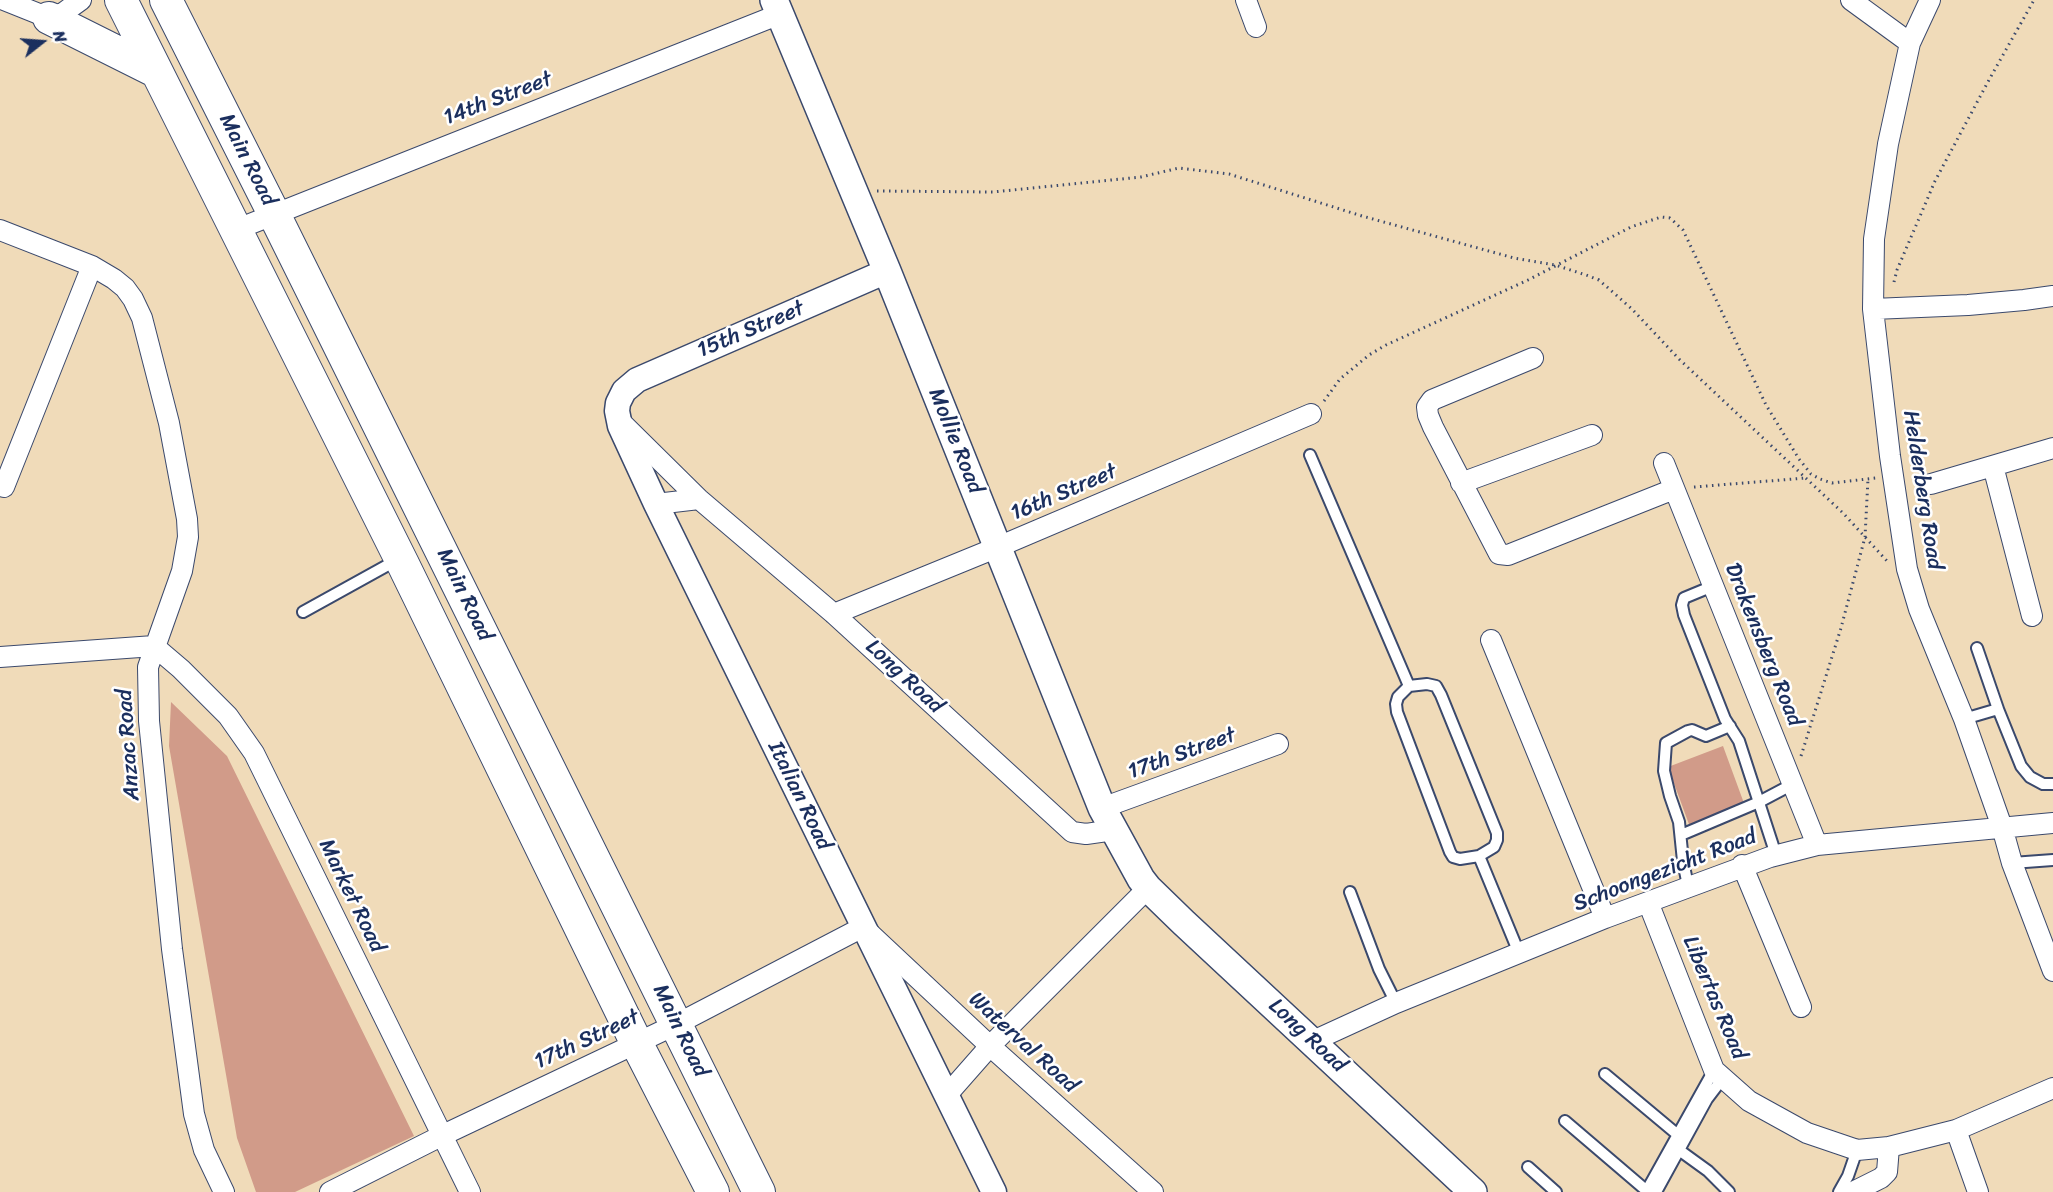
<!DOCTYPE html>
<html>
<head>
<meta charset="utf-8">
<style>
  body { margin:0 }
  #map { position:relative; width:2053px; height:1192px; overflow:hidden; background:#f0dbb9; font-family:Sriracha,sans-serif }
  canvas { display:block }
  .north { position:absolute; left:12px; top:12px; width:60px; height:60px; -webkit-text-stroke:4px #fff; paint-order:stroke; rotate:73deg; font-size:16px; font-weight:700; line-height:24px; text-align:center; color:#1b2f5e }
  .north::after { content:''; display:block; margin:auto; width:21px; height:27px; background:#1b2f5e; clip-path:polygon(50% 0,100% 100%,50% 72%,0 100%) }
</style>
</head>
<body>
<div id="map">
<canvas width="2053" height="1192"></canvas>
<div class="north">N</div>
</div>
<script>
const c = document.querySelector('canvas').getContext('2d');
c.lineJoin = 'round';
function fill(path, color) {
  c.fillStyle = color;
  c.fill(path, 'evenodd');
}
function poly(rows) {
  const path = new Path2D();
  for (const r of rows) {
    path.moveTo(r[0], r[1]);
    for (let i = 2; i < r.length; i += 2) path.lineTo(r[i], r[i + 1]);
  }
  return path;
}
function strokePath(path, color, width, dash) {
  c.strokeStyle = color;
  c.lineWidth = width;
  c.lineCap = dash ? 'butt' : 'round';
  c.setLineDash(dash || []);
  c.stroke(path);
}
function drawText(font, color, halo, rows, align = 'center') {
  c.font = font + ' Sriracha,sans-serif';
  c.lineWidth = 5;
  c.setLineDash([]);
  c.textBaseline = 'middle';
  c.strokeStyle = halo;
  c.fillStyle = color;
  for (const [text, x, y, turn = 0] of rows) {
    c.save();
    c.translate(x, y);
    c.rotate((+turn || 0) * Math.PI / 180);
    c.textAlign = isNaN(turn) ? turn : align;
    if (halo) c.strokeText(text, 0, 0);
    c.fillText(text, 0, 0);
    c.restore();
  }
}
fill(poly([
  [171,702,227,756,414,1136,295,1192,256,1192,237,1138,169,746],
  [1723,746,1745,806,1690,827,1668,767]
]), '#d19b89');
const service = poly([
  [1310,455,1409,686,1398,697,1396,704,1397,712,1450,852,1453,857,1460,859,1479,856,1494,847,1497,840,1497,833,1441,695,1436,686,1427,684,1409,686],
  [1713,586,1684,598,1682,605,1684,615,1725,719,1739,741,1776,855],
  [303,612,397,560],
  [1998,709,2021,766,2030,777,2043,784,2053,784],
  [1964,719,1998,709,1977,648],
  [1681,835,1759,802,1793,784],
  [1479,856,1519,953],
  [2012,863,2053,860],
  [1688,886,1683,861,1679,822,1670,796,1664,771,1666,743,1688,731,1692,730,1706,736,1730,726],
  [1350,892,1379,969,1396,1003],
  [1605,1074,1678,1135],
  [1565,1121,1647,1191],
  [1679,1150,1708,1171,1729,1192],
  [1528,1167,1556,1192],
  [1646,1192,1714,1070],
  [1656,1192,1707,1099,1723,1078],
  [1839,1192,1848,1176,1857,1150]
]);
const minor = poly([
  [4,0,49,18,63,13,81,0],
  [1246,0,1256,27],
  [1851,0,1910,43],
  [1930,0,1910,43,1888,144,1874,239,1873,309,1890,456,1907,569,1919,609,1964,719,2002,827,2012,863,2053,971],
  [0,230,92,266,114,279,125,288,133,299,142,318,169,423,187,519,188,537,182,571,148,667,149,721,172,949,194,1114,204,1150,224,1192],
  [235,230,780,14],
  [1873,309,1968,305,2024,300,2053,296],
  [1533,358,1432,400,1427,407,1428,415,1433,427,1499,554,1508,555,1674,489],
  [622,423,699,499,834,614,1072,832,1086,834,1114,830],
  [2053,448,1993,466,1931,484,2053,448],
  [1664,463,1817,845],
  [1993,466,2032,616],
  [1461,483,1592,435],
  [4,487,92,266],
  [656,504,699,499],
  [834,614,998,547,1311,414],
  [1491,640,1605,918],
  [0,657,154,646,181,669,228,716,254,753,470,1192],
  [1102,808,1278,744],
  [1742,865,1801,1007],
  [1648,902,1714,1070,1749,1101,1807,1133,1857,1150,1889,1147,1956,1130,2053,1088],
  [1313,1041,1396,1003,1605,918,1770,857,1817,845,2053,823],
  [946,1096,990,1046,1148,888],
  [1956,1130,1978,1192],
  [330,1192,441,1136,677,1024,863,927,990,1046,1153,1192],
  [1853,1192,1881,1178,1887,1172,1889,1147]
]);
const tertiary = poly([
  [887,271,637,380,624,391,618,403,617,411,620,426,656,504,994,1192]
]);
const secondary = poly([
  [774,0,887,271,1102,808,1141,879,1148,888,1183,922,1473,1192]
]);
const primary = poly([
  [121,0,403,564,637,1044,713,1192],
  [166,0,274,214,759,1192],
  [49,18,157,72]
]);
strokePath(service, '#3b496c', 14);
strokePath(minor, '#3b496c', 22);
strokePath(tertiary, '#3b496c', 27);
strokePath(secondary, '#3b496c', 30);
strokePath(primary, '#3b496c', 34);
strokePath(poly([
  [877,191,993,192,1141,177,1179,168,1229,174,1362,216,1514,258,1555,265,1586,275,1599,280,1632,309,1679,359,1843,513,1887,561],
  [1894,282,1897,270,1935,181,1990,78,2034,0],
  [1324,401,1340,379,1369,355,1386,345,1528,280,1631,227,1661,217,1670,218,1683,230,1766,405,1799,459,1811,474,1820,479,1832,483,1876,478],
  [1694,487,1806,478],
  [1801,756,1841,628,1865,537,1868,479]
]), '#3b496c', 3, [1.5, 4.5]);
strokePath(service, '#fff', 10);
strokePath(minor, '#fff', 20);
strokePath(tertiary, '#fff', 24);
strokePath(secondary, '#fff', 27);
strokePath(primary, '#fff', 32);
drawText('22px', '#1b2f5e', '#fff', [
  ["14th Street",498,99,-21],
  ["Main Road",247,160,63],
  ["15th Street",751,330,-23],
  ["Mollie Road",955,441,68],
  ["Helderberg Road",1922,490,81],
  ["16th Street",1064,493,-23],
  ["Main Road",464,595,64],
  ["Drakensberg Road",1763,645,68],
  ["Long Road",904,677,43],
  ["Anzac Road",129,745,-94],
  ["17th Street",1182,754,-20],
  ["Italian Road",799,796,64],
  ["Schoongezicht Road",1665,871,-21],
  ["Market Road",351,896,64],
  ["Libertas Road",1714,998,67],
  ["Main Road",680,1031,64],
  ["Long Road",1307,1036,43],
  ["17th Street",587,1040,-25],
  ["Waterval Road",1023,1043,42]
]);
</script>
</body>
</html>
